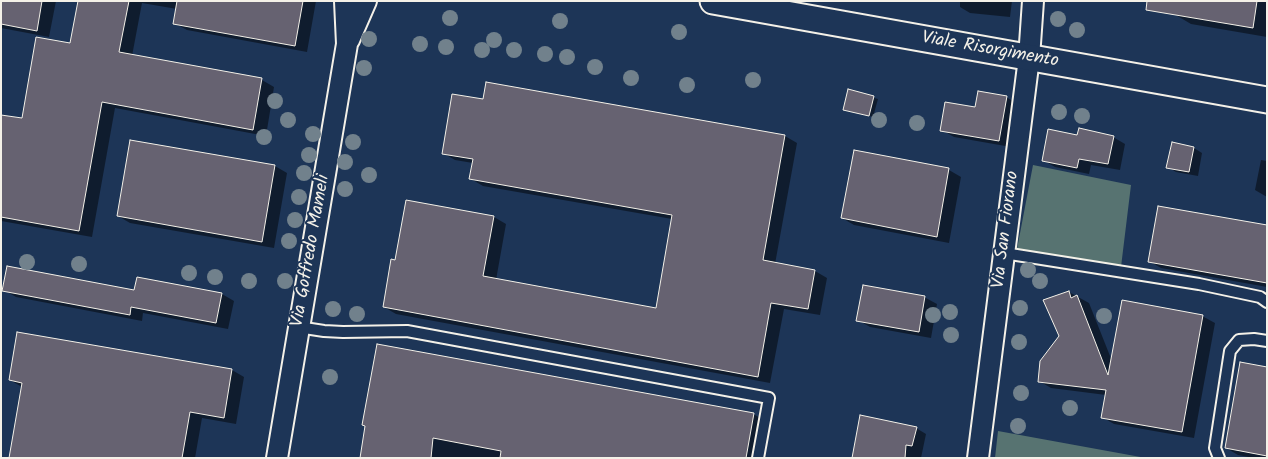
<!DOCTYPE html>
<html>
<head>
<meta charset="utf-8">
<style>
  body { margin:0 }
  #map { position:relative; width:1268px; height:459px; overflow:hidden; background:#1d3557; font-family:Kalam,sans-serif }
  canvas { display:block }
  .frame { position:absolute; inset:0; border:2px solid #f4f1e8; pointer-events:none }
</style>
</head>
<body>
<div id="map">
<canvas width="1268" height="459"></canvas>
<div class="frame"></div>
</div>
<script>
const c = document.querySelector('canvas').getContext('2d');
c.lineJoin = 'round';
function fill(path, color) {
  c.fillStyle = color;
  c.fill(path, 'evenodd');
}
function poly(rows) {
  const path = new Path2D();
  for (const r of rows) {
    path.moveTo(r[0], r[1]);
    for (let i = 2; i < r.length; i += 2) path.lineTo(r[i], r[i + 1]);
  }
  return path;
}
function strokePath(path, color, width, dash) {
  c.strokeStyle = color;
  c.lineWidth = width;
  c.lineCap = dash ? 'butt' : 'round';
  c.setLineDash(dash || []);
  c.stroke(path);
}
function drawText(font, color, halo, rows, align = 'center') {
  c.font = font + ' Kalam,sans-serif';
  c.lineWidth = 4;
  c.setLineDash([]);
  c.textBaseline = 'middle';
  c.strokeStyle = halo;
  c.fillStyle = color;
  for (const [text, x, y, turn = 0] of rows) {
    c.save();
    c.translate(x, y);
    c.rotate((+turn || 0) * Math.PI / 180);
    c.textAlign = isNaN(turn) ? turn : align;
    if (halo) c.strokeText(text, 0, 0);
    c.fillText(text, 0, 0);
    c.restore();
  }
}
fill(poly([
  [1033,165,1131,185,1121,267,1017,249],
  [998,431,1146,458,995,458]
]), '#577371');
fill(poly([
  [1,1,56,1,49,37,1,28],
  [79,1,316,1,307,52,187,30,174,23,177,9,142,3,132,56,262,80,274,87,266,136,115,108,92,237,1,221,1,116,23,120,71,45],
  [960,1,1012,1,1010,17,970,13,960,7],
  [1176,1,1267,1,1267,37,1191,24,1174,14],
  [487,83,785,136,797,143,775,264,815,271,827,278,820,315,784,309,770,383,396,314,384,307,396,261,494,217,506,224,496,280,657,310,672,219,483,186,471,179,473,163,455,160,443,153,484,101],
  [849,91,878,99,873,117,844,109],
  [1006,97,1018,104,1011,147,954,137,942,130],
  [1078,136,1113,137,1125,144,1120,170,1091,165,1089,174,1055,167,1043,160],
  [1173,143,1194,148,1202,153,1198,176,1176,172,1168,167],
  [855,152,949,170,961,177,949,243,854,225,842,218],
  [1261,160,1267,161,1267,197,1255,190],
  [275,166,287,173,274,248,130,223,118,216],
  [1267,226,1267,287,1161,268,1149,261],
  [4,290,135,291,222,294,234,301,228,329,143,313,142,321,16,297],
  [1069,292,1089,303,1112,361,1202,316,1215,323,1194,438,1114,424,1102,417,1106,395,1051,388,1039,381,1061,336],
  [924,297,937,304,931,338,870,327,858,320],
  [18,333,232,370,244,377,236,424,202,418,195,458,10,458,22,387,10,380],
  [1267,368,1267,458,1254,458,1238,455,1226,448],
  [753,414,766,421,759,458,361,458,367,426],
  [916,428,926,434,921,458,853,458]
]), '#0007');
const building = poly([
  [1,1,42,1,37,31,1,24,1,1],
  [78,1,129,1,119,52,262,78,253,130,102,102,79,231,1,217,1,115,22,118,36,37,70,43,78,1],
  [177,1,303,1,295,46,173,24,177,1],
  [1147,1,1257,1,1253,28,1146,10,1147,1],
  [486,82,785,135,763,260,815,270,808,309,771,303,758,377,383,307,391,259,395,260,406,200,494,216,483,276,656,308,672,215,469,179,473,159,442,154,452,94,483,99,486,82],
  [848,89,874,96,869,116,843,110,848,89],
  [978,91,1007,96,999,141,940,131,945,102,975,107,978,91],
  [1079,128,1114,136,1108,164,1079,159,1077,168,1042,161,1048,129,1077,135,1079,128],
  [130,140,275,165,262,242,117,216,130,140],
  [1172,142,1194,147,1189,172,1166,168,1172,142],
  [854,150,949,168,937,237,841,218,854,150],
  [1158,206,1267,225,1267,283,1148,262,1158,206],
  [7,266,134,290,137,277,222,293,216,323,131,307,130,315,2,291,7,266],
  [863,285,925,296,919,332,856,321,863,285],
  [1069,291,1071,298,1077,295,1108,375,1122,300,1203,315,1182,432,1101,418,1106,390,1038,382,1040,361,1059,336,1043,300,1069,291],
  [17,332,232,369,224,418,190,412,182,458,9,458,22,383,9,380,17,332],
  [377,344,754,413,746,458,500,458,501,451,433,438,431,458,360,458,365,426,362,425,377,344],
  [1240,362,1267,367,1267,456,1225,448,1240,362],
  [860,415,917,427,912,446,906,445,905,458,852,458,860,415]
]);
fill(building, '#666271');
strokePath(building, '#f4f1e8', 1);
const service = poly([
  [1004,253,1199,284,1260,297,1267,302],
  [298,327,324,331,343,332,407,331,769,398,758,458],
  [1219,458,1215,448,1230,351,1239,340,1254,339,1267,341]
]);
const minor = poly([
  [349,40,366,1],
  [277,458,347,44,345,1],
  [978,458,1029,58,1033,1]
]);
const tertiary = poly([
  [713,1,1267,100]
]);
strokePath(service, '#f4f1e8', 14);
strokePath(minor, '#f4f1e8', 24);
strokePath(tertiary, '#f4f1e8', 29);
strokePath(service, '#1d3557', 10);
strokePath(minor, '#1d3557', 20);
strokePath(tertiary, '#1d3557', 25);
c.fillStyle = '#71818c';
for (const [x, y] of [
  [450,18],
  [1058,19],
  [560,21],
  [1077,30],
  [679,32],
  [369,39],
  [494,40],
  [420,44],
  [446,47],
  [482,50],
  [514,50],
  [545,54],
  [567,57],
  [595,67],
  [364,68],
  [631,78],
  [753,80],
  [687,85],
  [275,101],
  [1059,112],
  [1082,116],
  [288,120],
  [879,120],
  [917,123],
  [313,134],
  [264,137],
  [353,142],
  [309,155],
  [345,162],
  [304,173],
  [369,175],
  [345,189],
  [299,197],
  [295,220],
  [289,241],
  [27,262],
  [79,264],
  [1028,270],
  [189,273],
  [215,277],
  [249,281],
  [285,281],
  [1040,281],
  [1020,308],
  [333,309],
  [950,312],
  [357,314],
  [933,315],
  [1104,316],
  [951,335],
  [1019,342],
  [330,377],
  [1021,393],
  [1070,408],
  [1018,426]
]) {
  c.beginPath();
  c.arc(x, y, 8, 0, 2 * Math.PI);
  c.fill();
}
drawText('18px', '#f4f1e8', '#1d3557', [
  ["Viale Risorgimento",990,51,10],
  ["Via San Fiorano",1007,230,-83],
  ["Via Goffredo Mameli",312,251,-80]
]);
</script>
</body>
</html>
